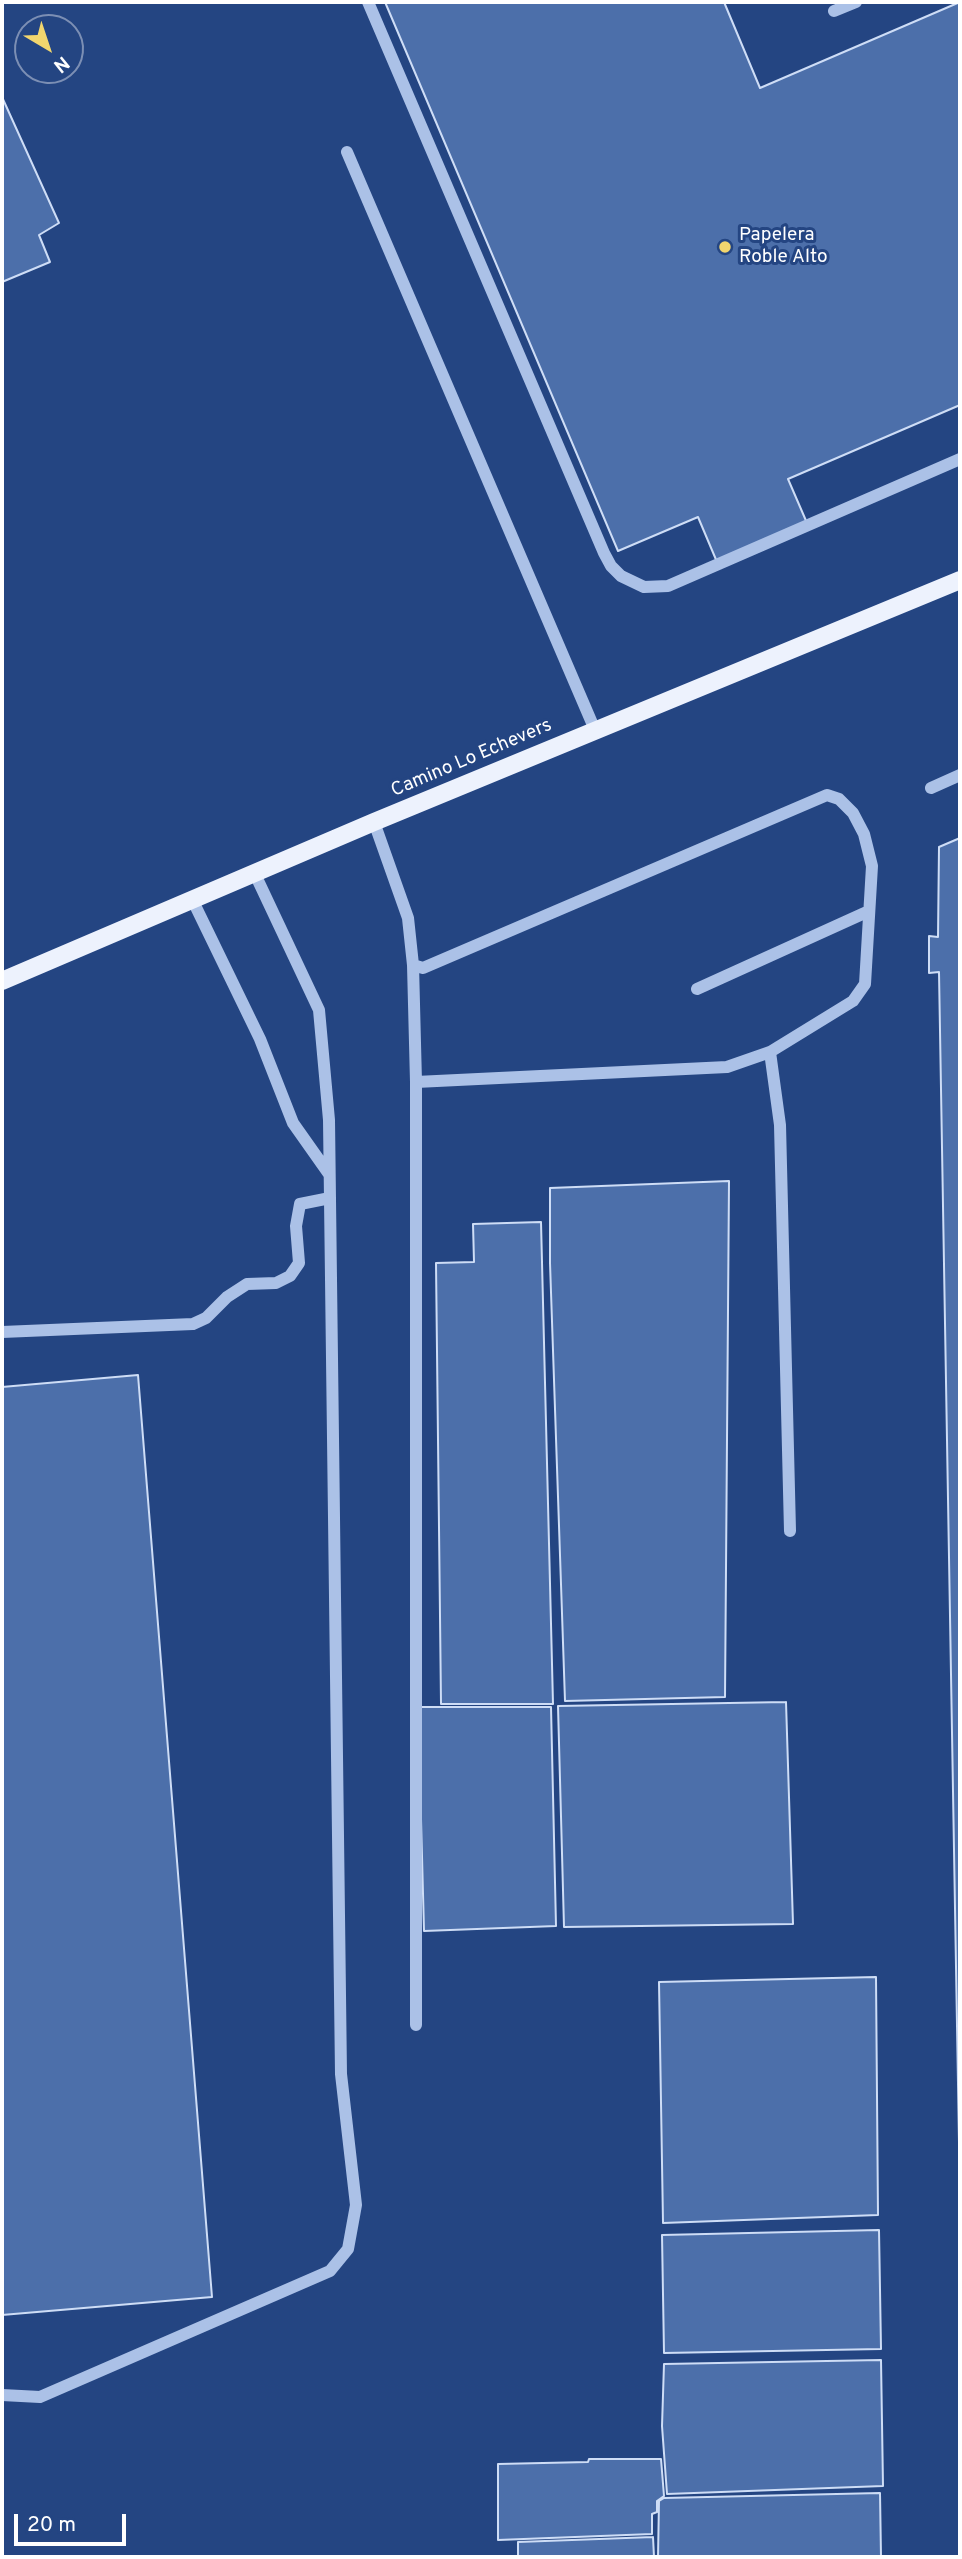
<!DOCTYPE html>
<html>
<head>
<meta charset="utf-8">
<style>
  body { margin:0 }
  #map { position:relative; width:962px; height:2559px; overflow:hidden; background:#244582; font-family:Overpass,sans-serif }
  canvas { display:block }
  .frame { position:absolute; inset:0; border:4px solid #fff; pointer-events:none }
  .north { position:absolute; left:14px; top:14px; width:70px; height:70px; box-sizing:border-box; background:#244582; border:2px solid #7c8fb4; border-radius:50%; rotate:141deg; font-size:19px; font-weight:700; line-height:28px; text-align:center; color:#fff }
  .north::after { content:''; display:block; margin:auto; width:24px; height:32px; background:#f2d66e; clip-path:polygon(50% 0,100% 100%,50% 72%,0 100%) }
  .scale { position:absolute; left:14px; top:2514px; width:112px; height:32px; box-sizing:border-box; border:4px solid #fff; border-top:0; padding-left:9px; font-size:21px; line-height:24px; white-space:nowrap; color:#fff; -webkit-text-stroke:5px #244582; paint-order:stroke }
</style>
</head>
<body>
<div id="map">
<canvas width="962" height="2559"></canvas>
<div class="frame"></div>
<div class="north">N</div>
<div class="scale">20 m</div>
</div>
<script>
const c = document.querySelector('canvas').getContext('2d');
c.lineJoin = 'round';
function fill(path, color) {
  c.fillStyle = color;
  c.fill(path, 'evenodd');
}
function poly(rows) {
  const path = new Path2D();
  for (const r of rows) {
    path.moveTo(r[0], r[1]);
    for (let i = 2; i < r.length; i += 2) path.lineTo(r[i], r[i + 1]);
  }
  return path;
}
function strokePath(path, color, width, dash) {
  c.strokeStyle = color;
  c.lineWidth = width;
  c.lineCap = dash ? 'butt' : 'round';
  c.setLineDash(dash || []);
  c.stroke(path);
}
function drawText(font, color, halo, rows, align = 'center') {
  c.font = font + ' Overpass,sans-serif';
  c.lineWidth = 6;
  c.setLineDash([]);
  c.textBaseline = 'middle';
  c.strokeStyle = halo;
  c.fillStyle = color;
  for (const [text, x, y, turn = 0] of rows) {
    c.save();
    c.translate(x, y);
    c.rotate((+turn || 0) * Math.PI / 180);
    c.textAlign = isNaN(turn) ? turn : align;
    if (halo) c.strokeText(text, 0, 0);
    c.fillText(text, 0, 0);
    c.restore();
  }
}
const building = poly([
  [385,2,724,2,760,88,960,2,960,405,788,479,807,523,717,562,698,517,618,551,385,2],
  [2,97,59,223,39,235,50,262,2,282,2,97],
  [960,838,960,2200,939,972,929,973,929,936,938,937,939,847,960,838],
  [729,1181,725,1697,565,1701,550,1263,550,1188,729,1181],
  [541,1222,553,1704,441,1704,436,1263,474,1262,473,1224,541,1222],
  [138,1375,212,2297,2,2315,2,1387,138,1375],
  [786,1702,793,1924,564,1927,558,1706,786,1702],
  [418,1707,551,1707,556,1926,424,1931,418,1707],
  [876,1977,878,2215,663,2223,659,1982,876,1977],
  [879,2230,881,2349,664,2353,662,2235,879,2230],
  [881,2360,883,2486,667,2494,662,2426,664,2364,881,2360],
  [589,2459,661,2459,664,2496,657,2501,657,2512,652,2514,652,2534,498,2540,498,2464,588,2462,589,2459],
  [880,2493,881,2557,658,2557,659,2501,664,2498,880,2493],
  [653,2537,654,2557,518,2557,518,2542,653,2537]
]);
fill(building, '#4c6faa');
strokePath(building, '#ceddf6', 2);
strokePath(poly([
  [368,2,604,553,611,566,621,576,644,587,668,586,960,459],
  [834,11,856,2],
  [347,152,595,730],
  [931,788,960,775],
  [374,822,408,918,413,965,423,968,827,795,839,799,853,813,864,834,872,866,865,984,853,1001,770,1052,727,1067,416,1082],
  [192,899,260,1039,293,1123,329,1174],
  [413,965,416,1082,416,2025],
  [697,989,869,911],
  [770,1052,780,1125,790,1531],
  [2,1332,193,1324,206,1318,227,1297,247,1284,276,1283,290,1276,299,1263,296,1226,300,1204,330,1198],
  [2,2395,40,2397,330,2271,348,2249,356,2205,341,2074,329,1120,319,1010,254,872]
]), '#abc1e7', 12);
strokePath(poly([
  [2,981,374,822,960,580]
]), '#edf2fd', 18);
for (const [x, y, r, color] of [
  [725,247,7,"#f2d66e"]
]) {
  const dot = new Path2D();
  dot.arc(x, y, r, 0, 2 * Math.PI);
  c.fillStyle = color;
  c.fill(dot);
  strokePath(dot, '#244582', 2.5);
}
drawText('19px', '#fff', '#244582', [
  ["Papelera",739,236],
  ["Roble Alto",739,258]
], 'left');
drawText('19px', '#fff', '#244582', [
  ["Camino Lo Echevers",472,759,-23]
]);
</script>
</body>
</html>
